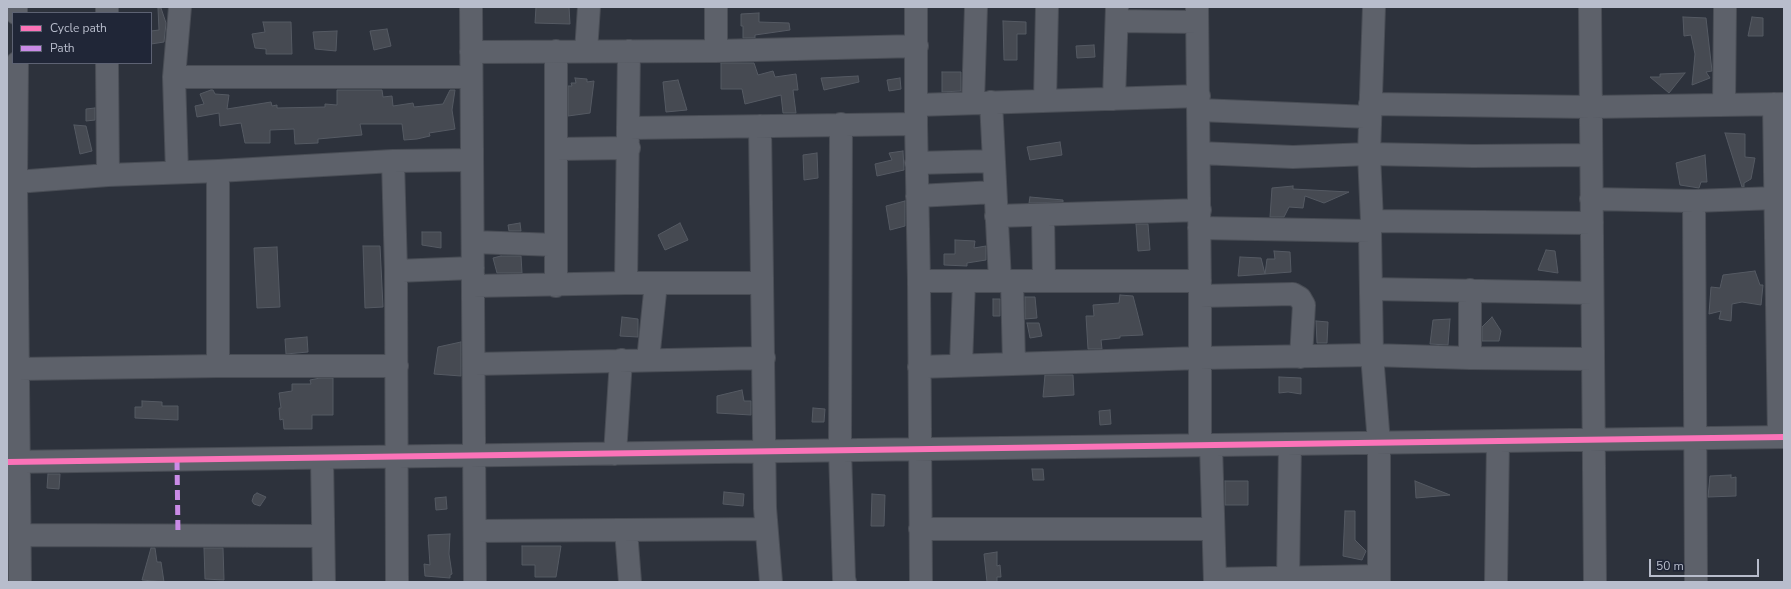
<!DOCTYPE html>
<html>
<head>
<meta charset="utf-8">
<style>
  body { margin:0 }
  #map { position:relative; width:1791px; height:589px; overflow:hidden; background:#2d323c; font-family:"Nunito Sans",sans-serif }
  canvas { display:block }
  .frame { position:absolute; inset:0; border:8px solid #b8bdcc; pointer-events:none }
  .legend { position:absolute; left:12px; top:12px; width:140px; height:52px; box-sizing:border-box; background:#202637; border:1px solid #5d6273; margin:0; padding:5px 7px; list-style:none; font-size:12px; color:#b8bdcc }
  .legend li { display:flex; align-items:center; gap:8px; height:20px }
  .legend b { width:20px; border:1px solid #5d6273 }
  .scale { position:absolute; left:1649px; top:559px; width:110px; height:18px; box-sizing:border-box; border:2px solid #b8bdcc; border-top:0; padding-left:5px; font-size:12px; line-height:14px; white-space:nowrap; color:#b8bdcc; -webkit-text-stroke:3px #202637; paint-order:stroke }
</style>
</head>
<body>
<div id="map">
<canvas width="1791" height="589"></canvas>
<div class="frame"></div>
<ul class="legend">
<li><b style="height:5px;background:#fb73b8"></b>Cycle path</li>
<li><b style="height:5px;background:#ca8be6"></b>Path</li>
</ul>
<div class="scale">50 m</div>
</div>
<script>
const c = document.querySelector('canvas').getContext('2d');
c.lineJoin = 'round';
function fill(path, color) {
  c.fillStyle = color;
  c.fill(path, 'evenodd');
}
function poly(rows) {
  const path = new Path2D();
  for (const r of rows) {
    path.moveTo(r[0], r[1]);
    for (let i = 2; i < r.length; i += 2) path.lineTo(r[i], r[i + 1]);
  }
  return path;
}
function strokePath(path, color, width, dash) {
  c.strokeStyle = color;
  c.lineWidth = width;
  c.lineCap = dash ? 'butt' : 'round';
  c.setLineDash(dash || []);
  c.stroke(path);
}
const building = poly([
  [536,7,569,7,570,24,535,23,536,7],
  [158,8,161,8,166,23,164,42,151,44,151,31,159,30,158,8],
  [759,13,759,22,789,23,790,30,755,35,755,38,743,38,743,26,741,26,741,14,759,13],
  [1683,17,1706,18,1712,71,1706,72,1710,78,1692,85,1695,54,1691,35,1684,36,1683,17],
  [1752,17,1763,18,1763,36,1748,36,1752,17],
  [1003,21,1026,22,1026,34,1017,34,1017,60,1004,60,1003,21],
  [263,22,291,22,292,54,266,54,266,49,255,48,252,34,265,32,263,22],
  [387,29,391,46,374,50,370,31,387,29],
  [337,31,336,51,315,49,313,32,337,31],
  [1094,45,1095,57,1077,58,1076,46,1094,45],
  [721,63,754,63,758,75,773,71,775,77,796,74,798,90,793,90,796,113,783,113,781,95,745,104,742,89,721,89,721,63],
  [942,72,961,72,961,91,942,92,942,72],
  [1685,73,1669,93,1650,77,1660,77,1660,74,1685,73],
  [858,76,859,82,824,90,821,78,858,76],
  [575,78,587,79,587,82,594,81,590,113,568,116,568,86,572,86,571,83,576,83,575,78],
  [900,78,901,89,889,91,887,80,900,78],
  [678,80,687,110,666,112,663,82,678,80],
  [211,90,213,90,215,94,229,95,227,109,271,102,272,106,277,105,277,108,325,107,325,104,337,105,337,90,382,90,383,97,392,96,393,106,413,103,414,107,443,104,450,90,455,90,452,110,455,129,429,133,430,136,417,139,404,140,402,124,360,124,362,135,318,139,318,143,295,144,294,129,270,130,270,143,245,143,241,123,220,126,219,113,197,117,195,106,204,104,200,94,211,90],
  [95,108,95,120,86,121,86,109,95,108],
  [74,125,86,126,92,151,80,154,74,125],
  [1725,133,1745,134,1745,157,1755,158,1751,179,1744,183,1744,187,1742,187,1725,133],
  [1060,142,1062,155,1030,160,1027,147,1060,142],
  [903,151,904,170,877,176,875,164,892,160,889,153,903,151],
  [817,153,818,178,804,180,803,155,817,153],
  [1705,155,1707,182,1701,182,1699,188,1680,185,1676,163,1705,155],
  [1293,186,1293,189,1349,192,1324,203,1305,196,1303,208,1289,207,1284,217,1270,217,1272,188,1293,186],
  [1030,197,1063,200,1063,202,1029,203,1030,197],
  [905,201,905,226,890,230,886,206,905,201],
  [520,223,521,231,509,231,508,225,520,223],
  [680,223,688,240,665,250,658,235,680,223],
  [1136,224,1148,224,1150,250,1138,251,1136,224],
  [422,232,441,232,441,248,422,245,422,232],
  [955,240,975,241,974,248,986,246,986,260,967,263,967,266,944,265,944,254,955,254,955,240],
  [363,246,380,246,383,307,365,308,363,246],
  [277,247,280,307,257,308,254,248,277,247],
  [1546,250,1555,251,1558,273,1538,270,1546,250],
  [1274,251,1290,252,1291,272,1265,274,1267,259,1275,259,1274,251],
  [501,256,521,256,522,273,497,273,493,258,501,256],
  [1240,257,1261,258,1265,274,1238,276,1240,257],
  [1755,271,1760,285,1763,285,1761,305,1742,302,1732,304,1731,321,1719,319,1721,311,1709,314,1711,287,1720,288,1723,275,1755,271],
  [1120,295,1133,296,1143,335,1120,336,1120,338,1101,340,1102,349,1088,349,1086,316,1094,316,1093,305,1119,303,1120,295],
  [1025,297,1035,297,1037,318,1025,319,1025,297],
  [993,299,1000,299,1000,316,993,316,993,299],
  [622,317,638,319,638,337,620,336,622,317],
  [1492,317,1501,331,1499,341,1482,341,1482,327,1492,317],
  [1450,319,1448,345,1430,344,1433,320,1450,319],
  [1316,321,1328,322,1327,343,1317,343,1316,321],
  [1027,323,1039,323,1042,336,1030,338,1027,323],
  [307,337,308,352,286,354,285,339,307,337],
  [461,342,461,376,434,374,438,347,461,342],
  [1045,375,1073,375,1074,395,1043,397,1045,375],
  [1279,377,1301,378,1301,394,1288,392,1279,393,1279,377],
  [320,378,333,378,333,415,312,415,312,429,284,429,283,419,280,420,279,408,281,408,279,393,292,391,292,384,311,384,310,380,320,378],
  [742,390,744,401,751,401,751,415,717,413,717,396,742,390],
  [142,401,162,402,162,406,178,406,178,420,135,418,135,407,142,407,142,401],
  [813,408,825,409,824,422,812,422,813,408],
  [1110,410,1111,424,1100,425,1099,411,1110,410],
  [1032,469,1043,469,1044,480,1033,480,1032,469],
  [48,474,60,474,59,489,47,488,48,474],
  [1731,475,1731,478,1736,477,1736,496,1708,497,1710,476,1731,475],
  [1225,481,1248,481,1248,505,1225,505,1225,481],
  [1415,481,1450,495,1416,498,1415,481],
  [724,492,744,494,743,506,723,504,724,492],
  [257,493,266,497,260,506,254,504,252,501,254,495,257,493],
  [872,494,885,495,884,526,871,526,872,494],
  [446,497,447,509,436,510,435,498,446,497],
  [1345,511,1355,511,1355,540,1366,551,1362,560,1343,556,1345,511],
  [450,534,449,554,452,574,450,575,450,578,425,576,424,564,430,565,428,535,450,534],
  [522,546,561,546,556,577,535,577,535,565,522,565,522,546],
  [151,548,155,548,157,562,161,562,164,582,142,580,151,548],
  [204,548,223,548,224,580,205,579,204,548],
  [997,552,997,566,1000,565,1001,577,997,577,997,582,987,582,984,554,997,552]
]);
fill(building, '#464a52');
strokePath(building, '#555a63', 1);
const minor = poly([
  [16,7,16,13],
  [107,7,107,13],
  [471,7,475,582],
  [916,7,916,124,919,281,921,582],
  [1197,7,1200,296,1200,445],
  [1374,7,1369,154,1372,221,1370,231,1372,355,1379,443,1379,582],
  [1590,7,1595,582],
  [1117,21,1197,22],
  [556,51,556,286],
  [586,51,589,7],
  [716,51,716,7],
  [471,52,716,51,917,46],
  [17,63,16,182,20,582],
  [107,63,108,175],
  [174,77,471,77],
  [1114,99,1117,7],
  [1045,101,1047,7],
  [973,102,976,7],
  [991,102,1000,281],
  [1370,104,1591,107,1784,104],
  [1774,104,1779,437],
  [917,105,1199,96],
  [1724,105,1725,7],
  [1199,110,1370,117],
  [841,124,840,450,844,579,845,582],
  [760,126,765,508,771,582],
  [629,128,916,124],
  [556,149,629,148],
  [1199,153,1293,157,1369,154,1473,156,1591,155],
  [393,161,396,271,397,582],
  [916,163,993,161],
  [218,171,218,366],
  [177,172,174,77,180,7],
  [16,182,108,175,218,171,393,161,472,160],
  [917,196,995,192],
  [1591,199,1694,201,1776,198],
  [1694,201,1696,582],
  [1043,215,1044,281],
  [996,216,1200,210],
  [1372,221,1592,223],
  [1199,228,1370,231],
  [473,242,556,245],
  [396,271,473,268],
  [919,281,1200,281],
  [1012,281,1014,363],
  [626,283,629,51],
  [473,286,626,283,762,283],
  [1371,289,1592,293],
  [1200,296,1293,294,1300,298,1304,305,1301,357],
  [1470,358,1470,290],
  [648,360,656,283],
  [475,364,764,358],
  [961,365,964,281],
  [919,367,1200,358,1372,355,1470,358,1593,359],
  [18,369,218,366,397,366],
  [1211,445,1215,582],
  [615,454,621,360],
  [322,458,324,582],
  [7,462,1784,437],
  [920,529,1213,529],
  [626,530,630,582],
  [475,531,766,529],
  [20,535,323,536],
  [1215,579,1379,576],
  [1288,582,1290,444],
  [1496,582,1498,441]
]);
strokePath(minor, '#494d55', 24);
strokePath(minor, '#5d616a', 22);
strokePath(poly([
  [177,460,178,535]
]), '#ca8be6', 5, [10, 5]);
strokePath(poly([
  [7,462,1784,437]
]), '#fb73b8', 6);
</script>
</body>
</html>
